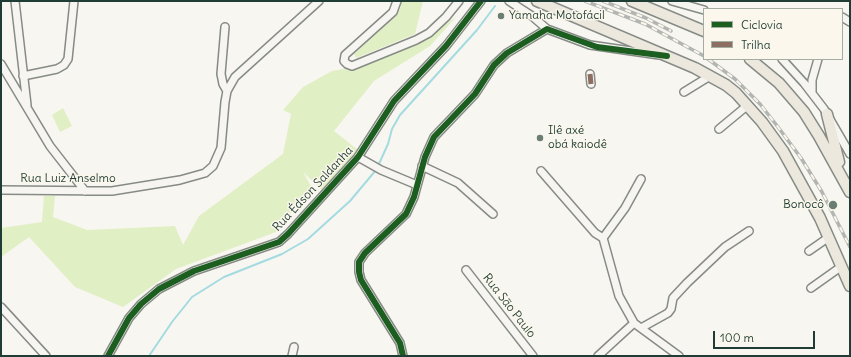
<!DOCTYPE html>
<html>
<head>
<meta charset="utf-8">
<style>
  body { margin:0 }
  #map { position:relative; width:851px; height:357px; overflow:hidden; background:#f8f6f0; font-family:Delius,sans-serif }
  canvas { display:block }
  .frame { position:absolute; inset:0; border:2px solid #1f3d34; pointer-events:none }
  .legend { position:absolute; left:703px; top:8px; width:140px; height:52px; box-sizing:border-box; background:#fbf7ec; border:1px solid #a3ada2; margin:0; padding:5px 7px; list-style:none; font-size:12px; color:#1f3d34 }
  .legend li { display:flex; align-items:center; gap:8px; height:20px }
  .legend b { width:20px; border:1px solid #a3ada2 }
  .scale { position:absolute; left:713px; top:331px; width:102px; height:18px; box-sizing:border-box; border:2px solid #1f3d34; border-top:0; padding-left:5px; font-size:12px; line-height:14px; white-space:nowrap; color:#1f3d34; -webkit-text-stroke:3px #fbf7ec; paint-order:stroke }
</style>
</head>
<body>
<div id="map">
<canvas width="851" height="357"></canvas>
<div class="frame"></div>
<ul class="legend">
<li><b style="height:5px;background:#1b5e20"></b>Ciclovia</li>
<li><b style="height:5px;background:#8d6e63"></b>Trilha</li>
</ul>
<div class="scale">100 m</div>
</div>
<script>
const c = document.querySelector('canvas').getContext('2d');
c.lineJoin = 'round';
function fill(path, color) {
  c.fillStyle = color;
  c.fill(path, 'evenodd');
}
function poly(rows) {
  const path = new Path2D();
  for (const r of rows) {
    path.moveTo(r[0], r[1]);
    for (let i = 2; i < r.length; i += 2) path.lineTo(r[i], r[i + 1]);
  }
  return path;
}
function strokePath(path, color, width, dash) {
  c.strokeStyle = color;
  c.lineWidth = width;
  c.lineCap = dash ? 'butt' : 'round';
  c.setLineDash(dash || []);
  c.stroke(path);
}
function drawText(font, color, halo, rows, align = 'center') {
  c.font = font + ' Delius,sans-serif';
  c.lineWidth = 3;
  c.setLineDash([]);
  c.textBaseline = 'middle';
  c.strokeStyle = halo;
  c.fillStyle = color;
  for (const [text, x, y, turn = 0] of rows) {
    c.save();
    c.translate(x, y);
    c.rotate((+turn || 0) * Math.PI / 180);
    c.textAlign = isNaN(turn) ? turn : align;
    if (halo) c.strokeText(text, 0, 0);
    c.fillText(text, 0, 0);
    c.restore();
  }
}
fill(poly([
  [402,1,423,1,415,34,356,58,354,54,400,9],
  [457,16,430,46,374,81,334,131,358,150,322,190,303,172,311,186,276,232,176,269,123,307,75,287,29,237,1,257,1,228,42,222,44,196,55,196,53,217,87,230,175,226,183,245,199,216,283,154,291,114,283,110,303,87,332,71,343,69,423,40],
  [63,108,72,126,60,132,52,115]
]), '#e1efc4');
strokePath(poly([
  [378,166,388,144,392,129,400,115,477,30,495,6],
  [149,356,172,322,192,297,224,277,282,254,308,239,350,201,376,170]
]), '#a4dbe1', 2);
const minor = poly([
  [15,1,27,105],
  [397,1,393,12,345,55,344,61,347,64,352,66,416,40,429,33,446,17,459,1],
  [509,1,532,16,547,29],
  [672,1,704,10],
  [842,17,850,22],
  [225,27,221,74,223,84,227,91],
  [782,59,804,83,824,109,850,154],
  [1,64,50,146,85,191],
  [590,74,591,84],
  [23,76,57,69,64,65,68,59,74,1],
  [684,92,710,76],
  [812,93,812,80,818,59],
  [719,129,748,105],
  [358,157,381,170,417,185],
  [422,166,458,183,493,214],
  [541,171,595,233,603,238],
  [1,190,112,191,180,180,205,173,213,166,221,148,225,102,227,91,235,77,319,1],
  [603,238,619,296,634,323,679,356],
  [603,238,625,208,641,179],
  [809,251,829,237],
  [466,270,533,356],
  [811,288,842,266],
  [1,307,46,356],
  [641,328,668,313,671,309,673,298,687,283,725,247,749,231],
  [108,356,129,318,141,304,159,289,194,271,279,242,288,234,358,157,394,101,446,46,481,1],
  [292,356,294,347],
  [403,356,400,343,361,280,359,272,359,262,365,253,406,214,414,197,425,157,434,137,475,94,494,65,507,53,547,29,590,45,659,55],
  [598,356,634,323]
]);
const highway = poly([
  [537,1,695,68,726,85,736,93,762,122,783,151,820,218,850,286],
  [632,1,704,31],
  [750,59,779,83,804,112,819,136,850,192],
  [827,114,839,162]
]);
strokePath(minor, '#868b86', 10);
strokePath(highway, '#868b86', 13);
strokePath(minor, '#f6f5f1', 7);
strokePath(highway, '#ece8dd', 10);
const rail = poly([
  [585,1,645,24,704,56],
  [603,1,646,18,671,31],
  [708,59,735,79,760,104,778,127,801,158,822,192,850,247]
]);
strokePath(rail, '#b2b5b1', 3.5);
strokePath(rail, '#fbf7ec', 2, [6]);
strokePath(poly([
  [590,74,591,84]
]), '#8d6e63', 5, [10, 5]);
strokePath(poly([
  [108,356,129,318,141,304,159,289,194,271,279,242,288,234,358,157,394,101,446,46,481,1],
  [403,356,400,343,361,280,359,272,359,262,365,253,406,214,414,197,425,157,434,137,475,94,494,65,507,53,547,29,597,47,667,56]
]), '#1b5e20', 6);
for (const [x, y, r, color] of [
  [501,16,4,"#6b7e76"],
  [540,138,4,"#6b7e76"],
  [833,205,5,"#6b7e76"]
]) {
  const dot = new Path2D();
  dot.arc(x, y, r, 0, 2 * Math.PI);
  c.fillStyle = color;
  c.fill(dot);
  strokePath(dot, '#fbf7ec', 1.5);
}
drawText('12px', '#1f3d34', '#fbf7ec', [
  ["Yamaha Motofácil",509,16],
  ["Ilê axé",548,131],
  ["obá kaiodê",548,145],
  ["Bonocô",824,205,"right"]
], 'left');
drawText('12px', '#1f3d34', '#fbf7ec', [
  ["Rua Luiz Anselmo",68,179],
  ["Rua Édson Saldanha",313,189,-47],
  ["Rua São Paulo",509,306,52]
]);
</script>
</body>
</html>
